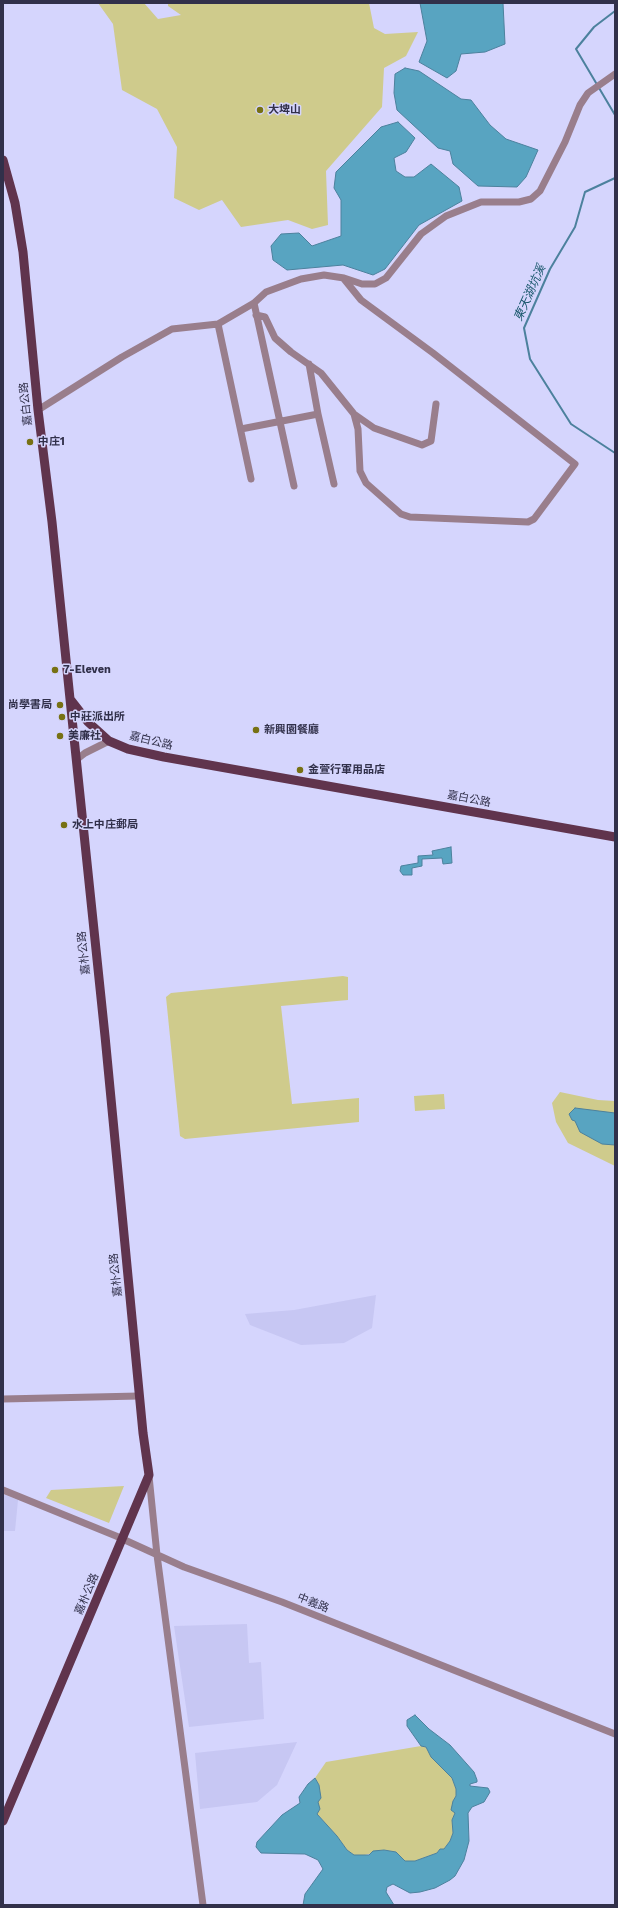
<!DOCTYPE html>
<html>
<head>
<meta charset="utf-8">
<style>
  body { margin:0 }
  #map { position:relative; width:618px; height:1908px; overflow:hidden; background:#d5d5fd; font-family:"Work Sans",sans-serif }
  canvas { display:block }
  .frame { position:absolute; inset:0; border:4px solid #31304a; pointer-events:none }
</style>
</head>
<body>
<div id="map">
<canvas width="618" height="1908"></canvas>
<div class="frame"></div>
</div>
<script>
const c = document.querySelector('canvas').getContext('2d');
c.lineJoin = 'round';
function fill(path, color) {
  c.fillStyle = color;
  c.fill(path, 'evenodd');
}
function poly(rows) {
  const path = new Path2D();
  for (const r of rows) {
    path.moveTo(r[0], r[1]);
    for (let i = 2; i < r.length; i += 2) path.lineTo(r[i], r[i + 1]);
  }
  return path;
}
function strokePath(path, color, width, dash) {
  c.strokeStyle = color;
  c.lineWidth = width;
  c.lineCap = dash ? 'butt' : 'round';
  c.setLineDash(dash || []);
  c.stroke(path);
}
function drawText(font, color, halo, rows, align = 'center') {
  c.font = font + ' "Work Sans","Noto Sans TC",sans-serif';
  c.lineWidth = 3;
  c.setLineDash([]);
  c.textBaseline = 'middle';
  c.strokeStyle = halo;
  c.fillStyle = color;
  for (const [text, x, y, turn = 0] of rows) {
    c.save();
    c.translate(x, y);
    c.rotate((+turn || 0) * Math.PI / 180);
    c.textAlign = isNaN(turn) ? turn : align;
    if (halo) c.strokeText(text, 0, 0);
    c.fillText(text, 0, 0);
    c.restore();
  }
}
fill(poly([
  [376,1295,372,1328,344,1343,301,1345,250,1325,245,1314,294,1310],
  [3,1494,18,1500,15,1531,3,1531],
  [247,1624,249,1663,261,1662,264,1719,189,1727,174,1626],
  [297,1742,277,1785,257,1802,200,1809,195,1753]
]), '#c7c7f3');
fill(poly([
  [98,3,144,3,158,19,181,15,168,6,168,3,369,3,374,28,385,34,418,32,406,56,384,68,382,107,326,171,328,225,312,229,288,220,241,227,222,200,199,210,174,198,177,147,157,109,122,90,113,24],
  [343,976,348,977,348,1000,281,1006,292,1104,359,1098,359,1122,185,1139,180,1136,166,997,171,993],
  [560,1092,598,1100,615,1101,615,1166,568,1143,556,1122,552,1103],
  [444,1094,445,1109,415,1111,414,1096],
  [124,1486,109,1523,46,1498,51,1490],
  [421,1746,426,1747,432,1757,452,1778,456,1789,456,1796,453,1801,455,1813,452,1820,453,1833,450,1841,444,1849,440,1849,437,1853,415,1861,405,1861,396,1852,384,1850,361,1856,354,1855,347,1850,337,1836,317,1814,319,1785,315,1778,326,1762]
]), '#cfcb8c');
const water = poly([
  [420,3,503,3,505,44,485,52,461,54,456,71,447,78,419,62,427,41,420,3],
  [405,68,419,71,461,99,471,100,490,125,506,139,538,150,526,177,517,187,478,186,453,164,450,151,438,148,397,110,394,93,395,74,405,68],
  [398,122,415,138,406,152,394,158,396,171,405,177,414,177,431,164,459,187,462,201,419,225,385,269,373,275,343,265,287,270,273,260,271,246,281,234,299,233,312,246,341,236,341,200,334,188,336,172,381,127,398,122],
  [451,847,452,863,443,864,442,858,422,859,422,866,412,868,412,875,403,875,400,871,401,866,418,863,418,856,433,855,432,851,451,847],
  [575,1108,615,1113,615,1145,602,1144,580,1132,575,1121,572,1120,569,1114,575,1108],
  [415,1715,429,1729,450,1745,474,1772,477,1780,477,1782,470,1784,470,1786,488,1788,490,1792,484,1802,472,1807,468,1813,469,1841,464,1860,455,1876,450,1880,435,1888,420,1892,410,1893,393,1884,387,1887,386,1892,394,1905,303,1905,305,1894,323,1869,318,1860,305,1854,261,1853,256,1847,257,1842,282,1815,300,1803,299,1797,308,1784,315,1778,319,1785,321,1798,318,1802,320,1809,317,1814,337,1836,347,1850,354,1855,369,1855,373,1851,384,1850,396,1852,405,1861,415,1861,437,1853,440,1849,444,1849,450,1841,453,1833,452,1820,455,1813,451,1810,453,1801,456,1796,456,1789,452,1778,431,1757,426,1747,421,1746,407,1726,407,1720,415,1715]
]);
fill(water, '#58a4c1');
strokePath(water, '#4c819d', 1);
strokePath(poly([
  [615,11,594,27,576,49,615,115],
  [615,178,585,192,575,227,550,269,524,328,530,359,571,424,615,453]
]), '#4c819d', 2);
strokePath(poly([
  [344,279,361,300,433,353,575,464,534,519,528,522,410,517,401,514,366,483,360,471,358,429,354,414],
  [254,303,294,486],
  [256,315,265,317,275,338,291,352,321,373,354,414,374,428,422,445,431,441,436,404],
  [218,324,251,479],
  [309,364,318,414,334,484],
  [38,410,122,357,172,329,218,324,254,303,266,292,301,279,324,275,344,278,362,284,375,284,386,278,421,234,446,216,481,202,519,202,531,199,540,191,565,142,580,105,588,93,615,74],
  [241,429,318,414],
  [76,760,85,753,109,741],
  [3,1399,139,1396],
  [149,1476,157,1555,203,1905],
  [3,1490,116,1536,184,1567,282,1602,615,1734]
]), '#997e8c', 7);
strokePath(poly([
  [3,160,15,203,23,252,38,410,52,522,70,699,88,722,109,741,128,749,164,757,615,837],
  [3,1821,149,1475,143,1433,105,1036,70,699]
]), '#60344d', 9);
for (const [x, y, r, color] of [
  [260,110,4,"#777113"],
  [30,442,4,"#777113"],
  [55,670,4,"#777113"],
  [60,705,4,"#777113"],
  [62,717,4,"#777113"],
  [256,730,4,"#777113"],
  [60,736,4,"#777113"],
  [300,770,4,"#777113"],
  [64,825,4,"#777113"]
]) {
  const dot = new Path2D();
  dot.arc(x, y, r, 0, 2 * Math.PI);
  c.fillStyle = color;
  c.fill(dot);
  strokePath(dot, '#d5d5fd', 1.5);
}
drawText('bold 11px', '#31304a', '#d5d5fd', [
  ["大埤山",268,110],
  ["中庄1",38,442],
  ["7-Eleven",63,670],
  ["尚學書局",52,705,"right"],
  ["中莊派出所",70,717],
  ["新興園餐廳",264,730],
  ["美廉社",68,736],
  ["金萱行軍用品店",308,770],
  ["水上中庄郵局",72,825]
], 'left');
drawText('11px', '#31304a', '#d5d5fd', [
  ["嘉白公路",26,404,-96],
  ["嘉白公路",151,741,14],
  ["嘉白公路",469,799,11],
  ["嘉朴公路",84,953,-96],
  ["嘉朴公路",116,1275,-96],
  ["嘉朴公路",87,1594,-67],
  ["中義路",313,1603,22]
]);
drawText('italic 12px', '#18566b', '#d5d5fd', [
  ["東天湖坑溪",530,293,-66]
]);
</script>
</body>
</html>
